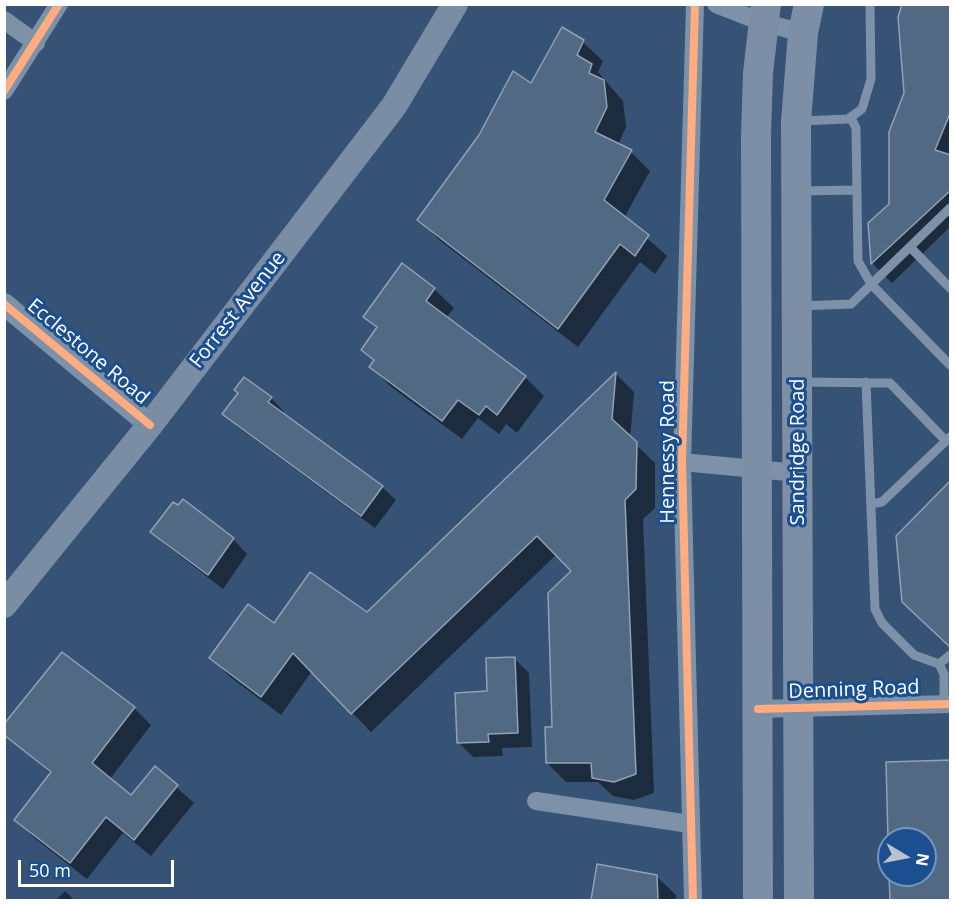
<!DOCTYPE html>
<html>
<head>
<meta charset="utf-8">
<style>
  body { margin:0 }
  #map { position:relative; width:955px; height:905px; overflow:hidden; background:#365274; font-family:"Open Sans",sans-serif }
  canvas { display:block }
  .frame { position:absolute; inset:0; border:6px solid #fff; pointer-events:none }
  .north { position:absolute; left:877px; top:827px; width:60px; height:60px; box-sizing:border-box; background:#1b4f8f; border:2px solid #7695bc; border-radius:50%; rotate:100deg; font-size:16px; font-weight:700; line-height:24px; text-align:center; color:#fff }
  .north::after { content:''; display:block; margin:auto; width:21px; height:27px; background:#b9c2ce; clip-path:polygon(50% 0,100% 100%,50% 72%,0 100%) }
  .scale { position:absolute; left:18px; top:860px; width:156px; height:27px; box-sizing:border-box; border:3px solid #fff; border-top:0; padding-left:8px; font-size:18px; line-height:21px; white-space:nowrap; color:#fff; -webkit-text-stroke:4px #1b4f8f; paint-order:stroke }
</style>
</head>
<body>
<div id="map">
<canvas width="955" height="905"></canvas>
<div class="frame"></div>
<div class="north">N</div>
<div class="scale">50 m</div>
</div>
<script>
const c = document.querySelector('canvas').getContext('2d');
c.lineJoin = 'round';
function fill(path, color) {
  c.fillStyle = color;
  c.fill(path, 'evenodd');
}
function poly(rows) {
  const path = new Path2D();
  for (const r of rows) {
    path.moveTo(r[0], r[1]);
    for (let i = 2; i < r.length; i += 2) path.lineTo(r[i], r[i + 1]);
  }
  return path;
}
function strokePath(path, color, width, dash) {
  c.strokeStyle = color;
  c.lineWidth = width;
  c.lineCap = dash ? 'butt' : 'round';
  c.setLineDash(dash || []);
  c.stroke(path);
}
function drawText(font, color, halo, rows, align = 'center') {
  c.font = font + ' "Open Sans",sans-serif';
  c.lineWidth = 6;
  c.setLineDash([]);
  c.textBaseline = 'middle';
  c.strokeStyle = halo;
  c.fillStyle = color;
  for (const [text, x, y, turn = 0] of rows) {
    c.save();
    c.translate(x, y);
    c.rotate((+turn || 0) * Math.PI / 180);
    c.textAlign = isNaN(turn) ? turn : align;
    if (halo) c.strokeText(text, 0, 0);
    c.fillText(text, 0, 0);
    c.restore();
  }
}
fill(poly([
  [950,4,950,227,892,283,873,264,870,223,891,205,906,93],
  [583,42,603,61,598,72,623,101,626,127,618,145,631,152,650,171,624,218,667,256,655,274,640,262,578,347,438,239,419,219,532,85],
  [434,289,454,308,446,318,525,377,544,396,517,433,506,424,499,434,478,418,462,439,390,386,371,366,374,361,363,349,378,329,365,316],
  [616,374,634,392,630,439,655,463,655,508,643,519,654,793,634,800,613,796,598,782,566,782,547,763,573,571,557,554,371,732,312,671,281,715,229,676,211,657,274,625,367,614],
  [240,393,271,398,284,412,283,414,382,487,396,500,375,528,238,427,224,414],
  [152,532,233,539,247,554,223,589,167,546],
  [514,658,529,673,532,747,502,748,503,756,473,757,458,742,488,693],
  [134,708,151,725,110,779,132,797,155,768,194,803,151,856,123,833,87,879,33,837,16,820,51,774,4,733],
  [950,762,950,900,891,900,891,875,925,875,925,839,890,839],
  [598,866,656,876,676,895,676,900,592,900],
  [65,891,74,900,56,900]
]), '#0007');
const building = poly([
  [902,4,951,4,951,111,935,150,951,155,951,190,871,264,868,223,889,204,889,132,904,93,898,17,902,4],
  [562,27,584,40,577,55,592,64,589,73,604,80,607,107,595,132,632,150,604,200,649,235,635,256,620,244,558,329,417,220,479,135,513,71,531,83,562,27],
  [402,263,435,288,426,301,526,376,497,415,486,406,479,415,458,400,442,421,369,367,374,360,361,350,377,327,363,317,402,263],
  [616,372,612,419,637,442,636,489,625,500,636,774,614,782,592,778,591,763,546,763,545,727,552,727,548,593,571,571,537,536,351,714,293,653,261,697,209,658,248,604,274,623,310,572,367,612,616,372],
  [244,377,272,397,268,402,383,486,361,516,222,414,238,393,234,390,244,377],
  [951,480,951,648,902,602,896,536,951,480],
  [183,499,234,538,208,575,150,532,173,502,178,505,183,499],
  [62,652,135,707,92,763,131,795,155,766,178,785,134,840,106,817,70,863,14,820,51,772,4,735,4,724,62,652],
  [515,657,518,733,488,734,489,742,457,743,455,693,487,691,486,658,515,657],
  [951,760,951,900,890,900,889,875,925,875,925,839,888,839,886,762,951,760],
  [597,864,657,875,658,900,591,900,597,864]
]);
fill(building, '#526984');
strokePath(building, '#92a2b6', 1.5);
strokePath(poly([
  [851,118,856,128,858,261,871,284,950,365],
  [801,121,848,119,862,109,871,79,870,4],
  [801,191,856,190],
  [910,247,950,288],
  [800,306,851,304,950,208],
  [800,382,890,383,946,441],
  [866,382,875,609,882,623,914,655,939,664,944,674,944,704],
  [871,504,882,502,950,437],
  [939,664,950,655]
]), '#7d92a8', 9);
strokePath(poly([
  [716,4,762,22,803,33],
  [4,20,36,43],
  [4,91,59,4],
  [682,462,798,473],
  [758,709,950,704],
  [536,801,690,824],
  [693,900,682,462,695,4]
]), '#7d92a8', 18);
strokePath(poly([
  [4,304,150,425]
]), '#7d92a8', 22);
strokePath(poly([
  [4,605,150,425,394,106,455,4]
]), '#798da4', 26);
strokePath(poly([
  [758,900,756,136,758,73,766,4],
  [799,900,796,122,803,33,809,4]
]), '#7d8ea7', 30);
strokePath(poly([
  [4,91,59,4],
  [4,304,150,425],
  [758,709,950,704],
  [693,900,682,462,695,4]
]), '#ffac80', 8);
drawText('20px', '#fff', '#1b4f8f', [
  ["Forrest Avenue",238,310,-52],
  ["Ecclestone Road",88,352,40],
  ["Hennessy Road",668,452,-90],
  ["Sandridge Road",798,452,-90],
  ["Denning Road",854,690,-2]
]);
</script>
</body>
</html>
